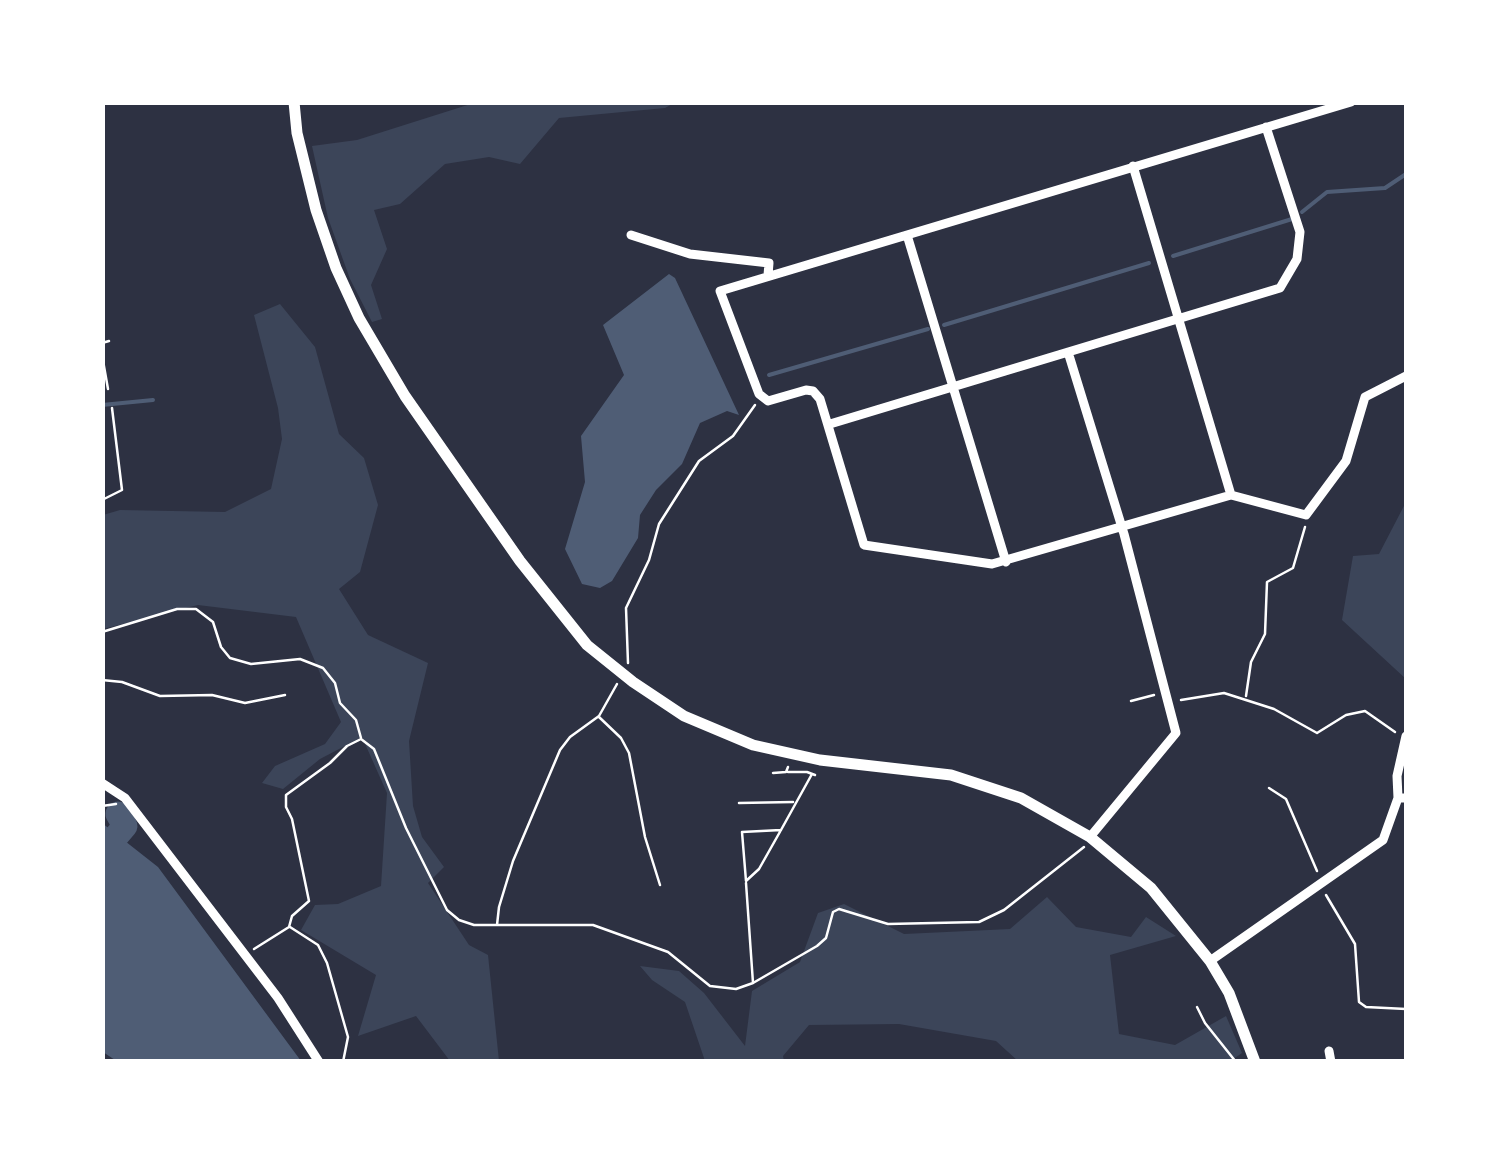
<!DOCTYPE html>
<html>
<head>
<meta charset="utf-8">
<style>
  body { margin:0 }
  #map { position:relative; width:1509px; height:1164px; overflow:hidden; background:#2d3142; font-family:Overpass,sans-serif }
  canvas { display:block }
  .frame { position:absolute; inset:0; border:105px solid #fff; pointer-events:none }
</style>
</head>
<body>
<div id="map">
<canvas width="1509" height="1164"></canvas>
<div class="frame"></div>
</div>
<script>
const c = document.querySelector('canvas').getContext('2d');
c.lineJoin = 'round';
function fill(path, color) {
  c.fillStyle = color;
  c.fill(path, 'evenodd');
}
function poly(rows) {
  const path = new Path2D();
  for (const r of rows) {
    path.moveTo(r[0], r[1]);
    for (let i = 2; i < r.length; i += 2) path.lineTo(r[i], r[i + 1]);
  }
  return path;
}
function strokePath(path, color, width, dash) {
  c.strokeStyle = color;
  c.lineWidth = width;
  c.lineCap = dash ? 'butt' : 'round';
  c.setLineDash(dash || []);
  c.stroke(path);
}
fill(poly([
  [477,102,674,103,665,108,559,118,520,164,489,157,445,164,400,204,374,210,387,249,371,285,382,319,372,322,350,279,328,218,312,146,357,140],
  [280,304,315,347,339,434,364,458,378,505,360,572,339,589,368,635,428,663,409,741,413,806,422,837,444,867,428,883,469,945,488,955,499,1061,450,1061,416,1016,358,1036,376,975,301,930,315,905,338,904,381,886,387,793,362,737,320,759,283,789,262,783,275,766,325,744,341,722,296,617,198,605,103,629,103,515,120,510,225,512,271,489,282,439,278,408,254,315],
  [1406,502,1406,679,1342,620,1353,556,1379,554],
  [1047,897,1076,927,1131,937,1146,917,1176,936,1110,955,1119,1034,1175,1045,1226,1016,1242,1053,1229,1062,1018,1061,996,1041,899,1024,809,1025,783,1056,784,1061,705,1061,685,1002,652,980,640,966,679,971,704,993,745,1046,752,991,800,962,818,913,844,904,904,934,1010,929]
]), '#3c4559');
fill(poly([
  [669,274,675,278,739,415,727,411,700,423,682,464,656,490,640,515,638,538,612,581,600,588,582,584,565,549,585,482,581,436,624,375,603,325],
  [102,823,158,867,301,1061,118,1062,103,1052]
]), '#4f5d75');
strokePath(poly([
  [1302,212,1327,192,1385,188,1406,174],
  [1173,256,1292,219],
  [944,325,1149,263],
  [769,375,928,329],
  [102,405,153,400]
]), '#4f5d75', 4);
strokePath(poly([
  [102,853,125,826,118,814]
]), '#4f5d75', 25);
strokePath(poly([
  [102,343,109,341],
  [102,355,108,389],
  [102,500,122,490,112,408],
  [102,632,177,609,196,609,213,622,221,647,230,658,251,664,300,659,323,668,335,683,340,703,356,720,361,738],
  [628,663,626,608,649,560,659,524,699,461,733,436,755,405],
  [102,680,122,682,160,696,212,695,245,703,285,695],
  [617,684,599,716,570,737,560,750,513,861,499,907,497,925,593,925,668,952,710,986,736,989,753,983,817,946,826,938,833,912,839,909,888,924,979,922,1004,910,1084,847],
  [1246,696,1251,662,1265,634,1267,582,1293,568,1305,527],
  [1181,700,1224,693,1274,709,1317,733,1346,715,1365,711,1395,732],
  [1131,701,1154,695],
  [599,717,621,738,629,753,645,837,660,885],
  [788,772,807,772,815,775],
  [773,773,786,772,788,767],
  [1269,788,1286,799,1317,871],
  [739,803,793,802],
  [102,806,116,804],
  [781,830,742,832,746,881,759,869,781,830,812,774],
  [746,883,753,983],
  [1326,895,1355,944,1359,1002,1366,1007,1406,1009],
  [290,927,318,945,327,963,348,1037,343,1062],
  [254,949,289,927,292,916,309,901,292,819,286,807,286,795,330,763,347,746,361,739,374,749,406,828,447,910,459,920,474,925,496,925],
  [1197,1007,1205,1023,1236,1062]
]), '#fff', 2.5);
strokePath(poly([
  [1351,102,720,291,759,394,768,401,806,390,813,391,820,399,864,545,992,564,1231,495,1306,515,1346,461,1365,397,1406,376],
  [1133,166,1231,495],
  [631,235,690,254,769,263,768,275],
  [907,235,1006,562],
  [1068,352,1124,534,1176,733,1090,837],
  [830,424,1280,288,1297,259,1300,232,1266,127],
  [102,783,125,798,278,998,319,1062],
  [1398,798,1397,776,1406,736],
  [1210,961,1383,840,1398,798,1406,798],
  [1329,1051,1331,1062]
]), '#fff', 9);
strokePath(poly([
  [294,102,297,133,316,210,336,268,359,318,405,396,520,561,587,645,633,682,684,716,753,745,820,760,951,775,1021,798,1090,837,1151,888,1210,961,1229,993,1255,1062]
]), '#fff', 11);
</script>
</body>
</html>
